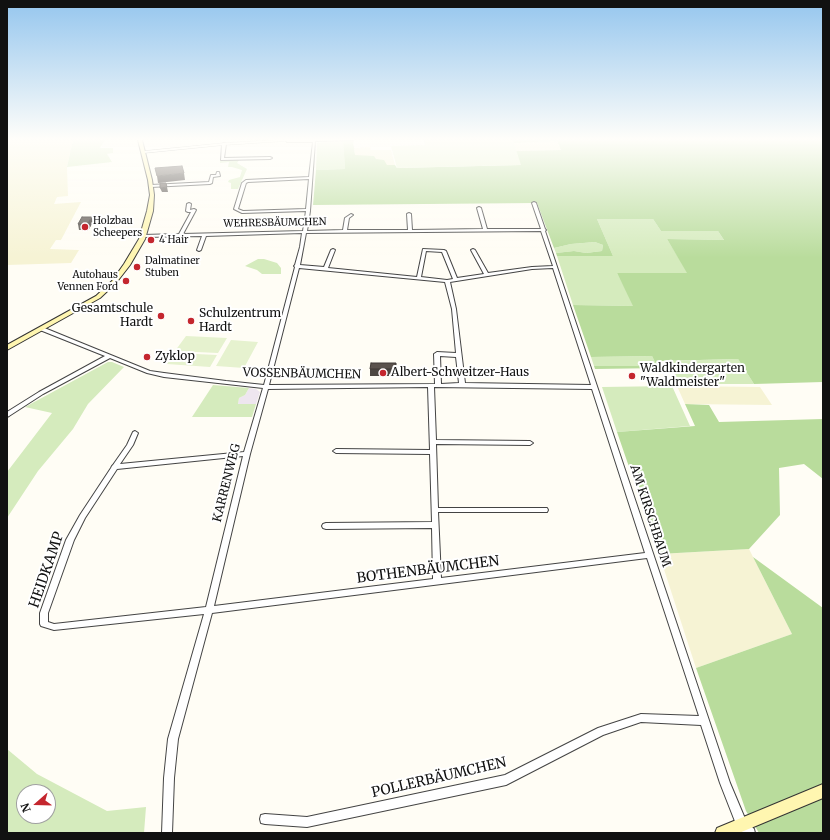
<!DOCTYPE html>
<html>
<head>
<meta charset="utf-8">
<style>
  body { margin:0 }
  #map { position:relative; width:830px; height:840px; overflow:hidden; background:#fffdf5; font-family:Merriweather,serif }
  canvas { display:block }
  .frame { position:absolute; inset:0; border:8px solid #111; pointer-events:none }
  .north { position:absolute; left:16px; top:784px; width:40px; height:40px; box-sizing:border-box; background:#fff; border:1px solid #a0a0a0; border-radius:50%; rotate:250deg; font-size:11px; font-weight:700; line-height:16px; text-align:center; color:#111 }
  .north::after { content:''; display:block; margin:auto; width:14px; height:18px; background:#c4262e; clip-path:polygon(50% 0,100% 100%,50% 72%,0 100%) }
</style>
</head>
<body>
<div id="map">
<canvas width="830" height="840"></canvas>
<div class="frame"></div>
<div class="north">N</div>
</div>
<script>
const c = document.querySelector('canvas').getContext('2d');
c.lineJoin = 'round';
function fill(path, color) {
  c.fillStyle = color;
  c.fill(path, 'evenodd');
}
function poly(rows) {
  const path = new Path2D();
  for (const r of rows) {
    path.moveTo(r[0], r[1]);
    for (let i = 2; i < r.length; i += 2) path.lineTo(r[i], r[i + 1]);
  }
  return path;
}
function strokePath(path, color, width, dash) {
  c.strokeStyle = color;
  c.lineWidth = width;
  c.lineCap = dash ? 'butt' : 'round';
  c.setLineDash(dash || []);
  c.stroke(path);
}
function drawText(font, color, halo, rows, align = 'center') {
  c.font = font + ' Merriweather,serif';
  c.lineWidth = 4;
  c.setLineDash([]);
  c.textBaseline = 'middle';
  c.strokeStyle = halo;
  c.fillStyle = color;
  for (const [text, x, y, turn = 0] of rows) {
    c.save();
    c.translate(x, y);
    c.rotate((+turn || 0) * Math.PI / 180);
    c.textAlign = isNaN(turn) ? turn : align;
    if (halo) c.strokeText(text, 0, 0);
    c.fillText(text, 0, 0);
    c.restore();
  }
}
fill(poly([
  [249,388,256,389,260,392,256,404,238,404,239,398,245,395]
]), '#eee6ef');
fill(poly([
  [7,140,73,140,67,167,68,196,57,197,54,204,81,202,61,240,56,240,50,249,79,250,71,263,7,265],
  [557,141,561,150,516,151,514,143],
  [370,147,371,150,391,150,395,165,387,165,376,159,355,155,354,148],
  [677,386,760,387,772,405,685,404],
  [749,549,792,634,696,668,659,554]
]), '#f6f3d4');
fill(poly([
  [73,140,105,140,100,148,113,148,113,153,107,154,112,162,67,167],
  [343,141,345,169,316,170,317,143],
  [220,160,239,160,237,163,247,169,238,189,231,189,231,183,228,182,229,180,240,177,242,170,232,167,228,167,229,162,220,163],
  [597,219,653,219,661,231,718,231,724,240,667,239,688,273,617,273,634,306,573,305,557,256,613,256],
  [595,242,603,245,602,251,586,253,574,251,556,253,554,248,571,244],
  [258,259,264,259,277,263,281,268,281,274,262,274,257,270,245,266],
  [652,356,657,366,594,366,591,357],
  [738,359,754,384,680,384,668,361],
  [108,362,112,362,124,367,88,404,73,429,38,471,7,518,7,472,52,413,25,407],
  [213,385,249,388,245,395,239,398,238,404,256,404,252,417,192,417],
  [672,386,690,426,617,432,602,387],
  [7,749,37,774,107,811,146,807,144,833,7,833],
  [24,792,48,792,48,816,24,816]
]), '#d5ebbd');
fill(poly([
  [513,140,823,140,823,382,754,384,738,359,660,361,663,368,595,369,594,366,657,366,652,356,591,357,573,305,633,306,617,273,687,273,667,239,724,240,718,231,661,231,653,219,597,219,613,256,557,256,556,253,574,251,586,253,602,251,603,245,595,242,571,244,554,248,537,203,313,205,316,170,345,169,343,141,353,141,355,155,374,156,376,159,384,160,387,165,395,165,397,168,520,165,516,151,561,150,557,141,514,143],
  [685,404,709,405,719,422,823,419,823,479,804,464,779,468,780,515,749,549,659,554,617,432,695,426],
  [753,557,823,608,823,833,759,833,746,811,696,668,792,634]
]), '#b9dc9c');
fill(poly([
  [424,140,513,140,521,165,397,168,391,146,425,145],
  [186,336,227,338,218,353,175,351],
  [231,340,258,342,244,368,216,366],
  [175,353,217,355,210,367,167,364]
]), '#e6f2cf');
const minor = poly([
  [286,140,353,140,315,141,310,211,307,231,343,230,345,218,351,214,353,215,349,218,347,230,408,230,407,214,409,213,411,214,412,230,483,229,477,208,479,207,481,208,487,229,541,229,532,203,534,202,536,203,545,229,546,230,545,231,730,783,746,821,754,829,755,833,743,833,738,829,720,783,701,725,641,722,603,735,506,785,307,827,265,824,261,823,260,819,261,815,265,814,307,817,505,775,598,728,641,714,699,716,647,558,212,613,178,739,174,778,172,833,162,833,164,778,168,739,204,614,54,630,41,626,40,624,40,613,66,540,80,515,111,468,112,466,113,465,127,445,133,432,135,431,138,433,133,445,120,464,244,452,263,388,164,377,147,373,110,358,43,394,9,416,7,417,7,412,39,392,105,356,40,330,40,328,42,327,150,371,164,373,226,381,264,385,295,267,294,266,295,265,300,247,302,233,206,236,201,250,199,251,197,250,202,236,143,237,141,236,143,235,179,234,191,212,188,212,186,211,187,204,189,203,191,204,190,210,194,209,196,210,183,234,303,231,306,211,242,213,234,209,242,183,246,180,309,177,313,142,287,142,286,140],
  [309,179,306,209,243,211,238,209,246,183,248,182,309,179],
  [541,231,553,266,532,267,488,273,475,250,473,249,471,250,484,274,457,278,446,251,444,250,423,249,417,277,328,268,335,250,333,249,331,250,324,267,300,265,306,233,541,231],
  [426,251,442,252,453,279,447,280,421,277,426,251],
  [299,268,445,282,452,309,456,353,437,352,434,354,435,384,269,385,299,268],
  [553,268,591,385,465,383,456,309,450,282,532,269,553,268],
  [440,356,456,357,459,383,441,384,440,356],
  [428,387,430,450,336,449,333,451,336,453,430,454,432,522,326,523,323,524,322,526,323,528,326,529,432,528,433,579,214,606,250,454,268,389,428,387],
  [434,387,592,389,645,553,441,578,438,512,547,512,548,510,547,508,438,508,436,444,530,445,533,443,530,441,436,440,434,387],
  [243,456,206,607,54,624,48,622,48,613,74,540,85,518,117,469,243,456],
  [224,143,226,144,224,158,270,157,272,158,270,159,221,160,222,144,224,143],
  [217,172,219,172,220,176,213,177,212,183,210,184,151,187,149,186,151,185,209,182,211,175,216,175,217,172]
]);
const tertiary = poly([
  [275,140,302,140,224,145,144,153,142,152,144,151,224,143,275,140]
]);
const secondary = poly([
  [138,140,142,140,152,180,154,195,153,211,145,239,130,265,116,283,100,298,7,350,7,345,96,296,112,281,124,264,139,239,147,211,150,195,148,180,138,140],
  [823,784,823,798,739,833,715,833,717,828,823,784]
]);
strokePath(minor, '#444', 2);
strokePath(tertiary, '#444', 1);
strokePath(secondary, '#333', 2);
fill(minor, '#fff');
fill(tertiary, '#fff');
fill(secondary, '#fff6b0');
fill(poly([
  [93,222,89,229,79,230,78,224],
  [396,363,396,376,370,376,370,369]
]), '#4d4742');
fill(poly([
  [184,173,185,180,158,183,157,176],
  [167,187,168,192,162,192,160,188],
  [92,217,93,222,89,229,87,224]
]), '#3f3936');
const building = poly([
  [182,166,184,173,157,176,155,168,182,166],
  [160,183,166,183,167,187,160,188,160,183],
  [82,217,92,217,87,224,78,224,82,217],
  [371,363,396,363,396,369,370,369,371,363]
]);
fill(building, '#5a524d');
strokePath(building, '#3f3936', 1);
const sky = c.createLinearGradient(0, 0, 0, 258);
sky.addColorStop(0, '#95c6ee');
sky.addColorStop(0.54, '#fffefa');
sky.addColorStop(1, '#fffefa00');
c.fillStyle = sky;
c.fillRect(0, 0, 830, 258);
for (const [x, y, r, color] of [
  [85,227,4,"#c4262e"],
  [151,240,4,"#c4262e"],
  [137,267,4,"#c4262e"],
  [126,281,4,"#c4262e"],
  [161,316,4,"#c4262e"],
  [191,321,4,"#c4262e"],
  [147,357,4,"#c4262e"],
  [383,373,4,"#c4262e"],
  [632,376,4,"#c4262e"]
]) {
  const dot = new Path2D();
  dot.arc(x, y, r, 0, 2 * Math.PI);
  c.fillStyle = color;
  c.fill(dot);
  strokePath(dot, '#fff', 1.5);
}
drawText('10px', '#111', '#fff', [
  ["Holzbau",93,221],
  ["Scheepers",93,233],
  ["4 Hair",159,240],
  ["Dalmatiner",145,261],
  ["Stuben",145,273],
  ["Autohaus",118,275,"right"],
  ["Vennen Ford",118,287,"right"]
], 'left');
drawText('10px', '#111', '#fff', [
  ["WEHRESBÄUMCHEN",275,223,-1]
]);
drawText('12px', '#111', '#fff', [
  ["Gesamtschule",153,309,"right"],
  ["Hardt",153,323,"right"],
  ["Schulzentrum",199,314],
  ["Hardt",199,328],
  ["Zyklop",155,357],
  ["Waldkindergarten",640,369],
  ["\"Waldmeister\"",640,383],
  ["Albert-Schweitzer-Haus",391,373]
], 'left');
drawText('12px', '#111', '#fff', [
  ["VOSSENBÄUMCHEN",302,374,1],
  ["KARRENWEG",227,483,-76],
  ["AM KIRSCHBAUM",650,516,72]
]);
drawText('14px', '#111', '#fff', [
  ["HEIDKAMP",47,570,-71],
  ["BOTHENBÄUMCHEN",428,570,-7],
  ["POLLERBÄUMCHEN",439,778,-13]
]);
</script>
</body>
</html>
